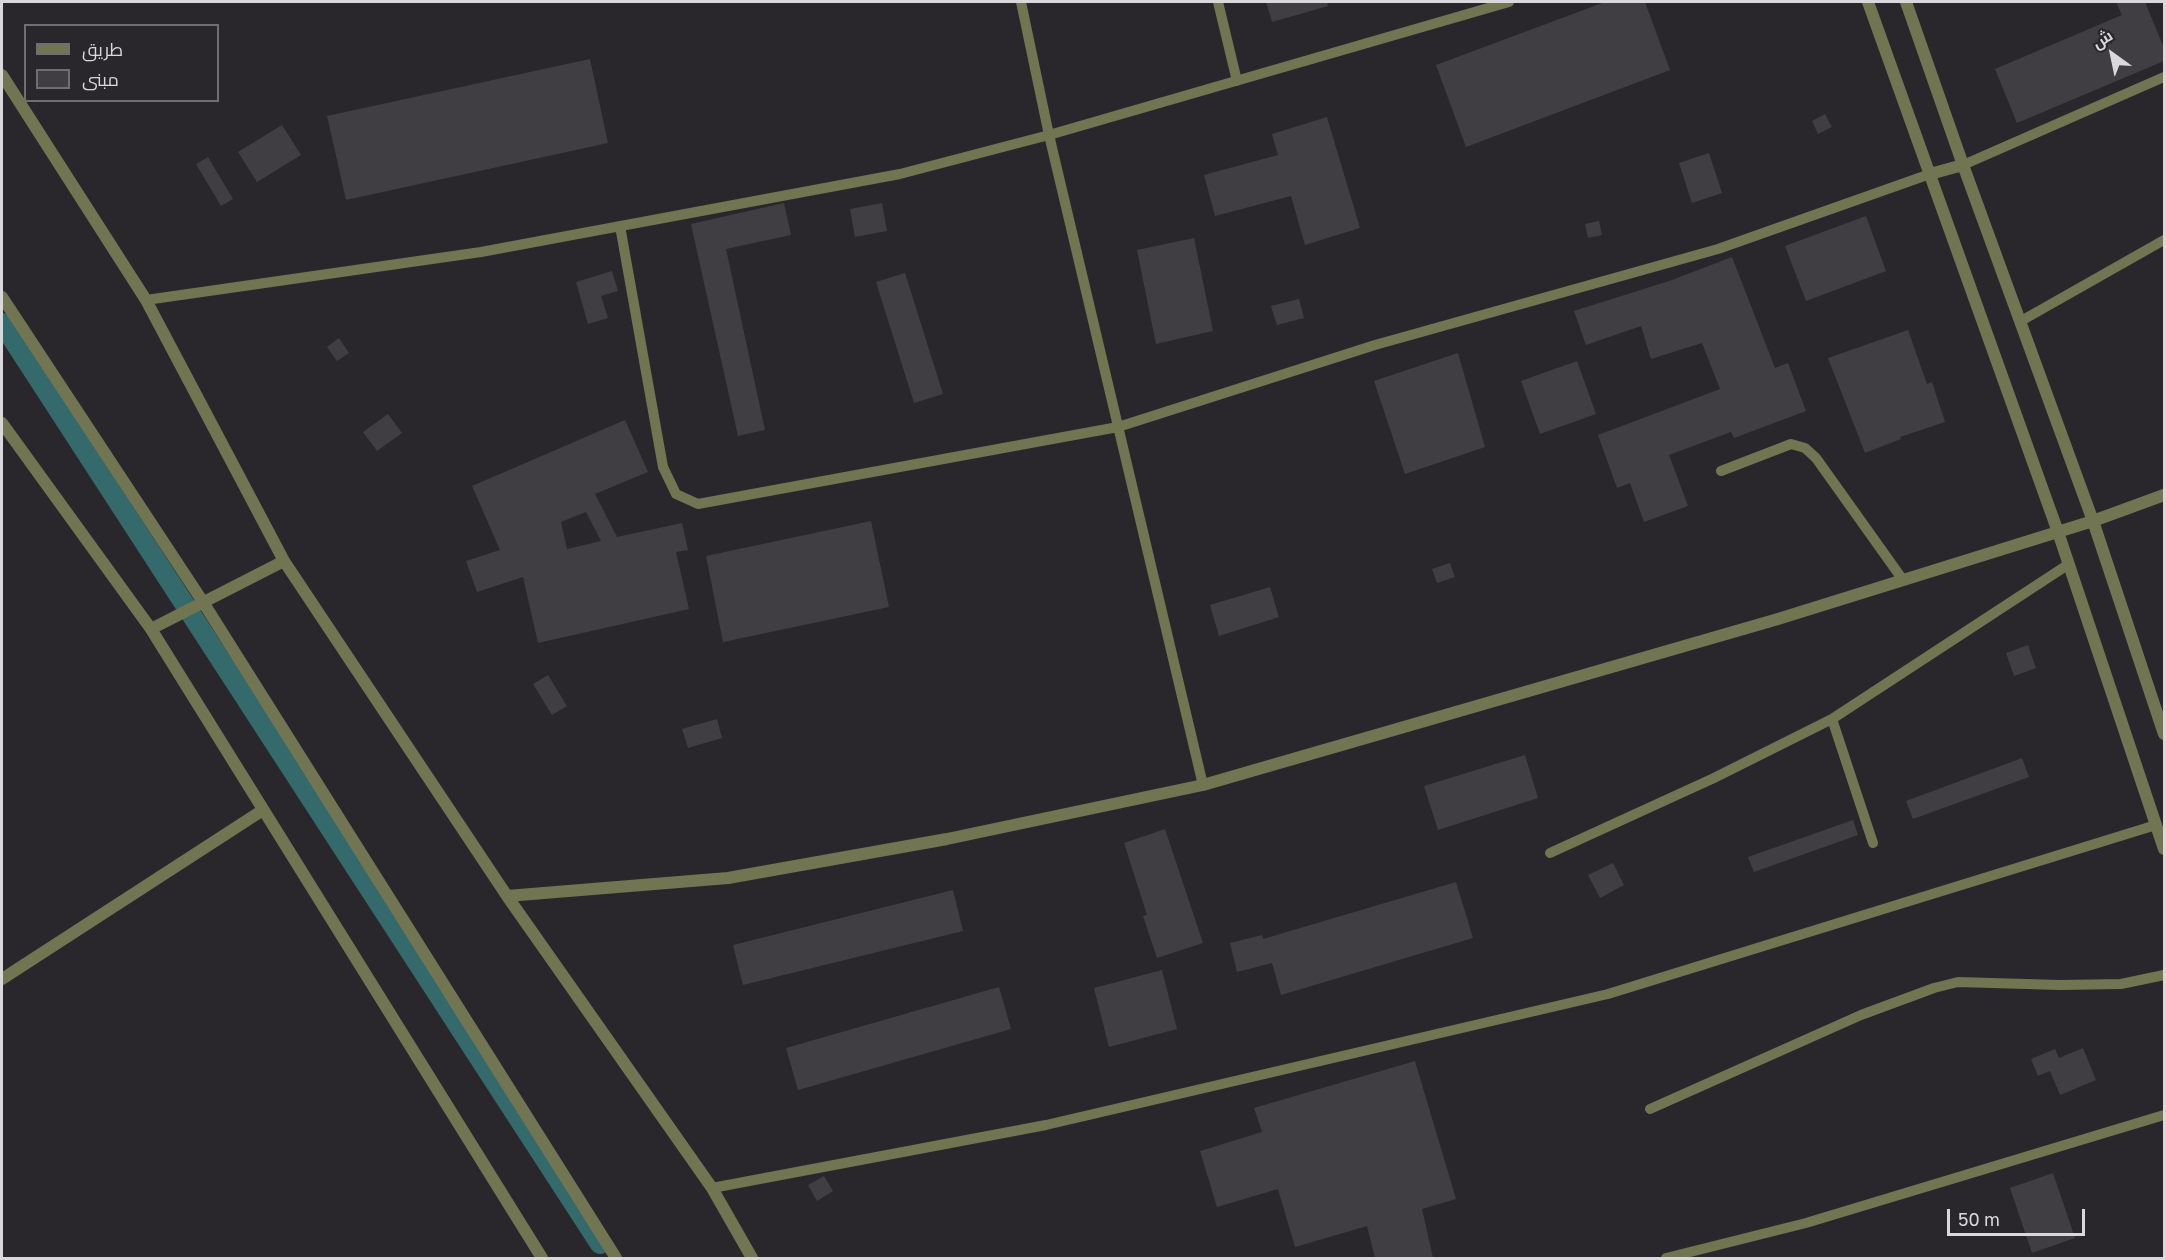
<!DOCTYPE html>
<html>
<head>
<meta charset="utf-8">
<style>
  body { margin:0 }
  #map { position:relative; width:2166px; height:1260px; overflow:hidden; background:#2a272c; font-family:"Golos Text",Cairo,sans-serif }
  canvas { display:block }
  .frame { position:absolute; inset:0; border:3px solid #dad8db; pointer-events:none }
  .legend { position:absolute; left:24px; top:24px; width:195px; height:78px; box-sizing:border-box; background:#2a272c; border:2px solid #706e72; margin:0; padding:8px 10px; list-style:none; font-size:18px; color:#dad8db }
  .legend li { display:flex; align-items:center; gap:12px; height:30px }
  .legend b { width:30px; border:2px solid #706e72 }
  .north { position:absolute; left:2082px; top:24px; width:60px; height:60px; -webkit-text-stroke:4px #2a272c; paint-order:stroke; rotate:327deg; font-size:16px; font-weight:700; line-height:24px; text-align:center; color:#dad8db }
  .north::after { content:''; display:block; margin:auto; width:21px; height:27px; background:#dad8db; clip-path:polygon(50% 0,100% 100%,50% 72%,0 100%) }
  .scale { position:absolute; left:1947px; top:1209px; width:138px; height:27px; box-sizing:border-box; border:3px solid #dad8db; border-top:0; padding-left:8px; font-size:18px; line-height:21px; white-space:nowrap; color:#dad8db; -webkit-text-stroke:4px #2a272c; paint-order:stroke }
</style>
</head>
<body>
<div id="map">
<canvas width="2166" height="1260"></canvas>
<div class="frame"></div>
<ul class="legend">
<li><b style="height:8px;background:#717551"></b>طريق</li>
<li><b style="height:16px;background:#413e43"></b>مبنى</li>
</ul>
<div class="north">ش</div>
<div class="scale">50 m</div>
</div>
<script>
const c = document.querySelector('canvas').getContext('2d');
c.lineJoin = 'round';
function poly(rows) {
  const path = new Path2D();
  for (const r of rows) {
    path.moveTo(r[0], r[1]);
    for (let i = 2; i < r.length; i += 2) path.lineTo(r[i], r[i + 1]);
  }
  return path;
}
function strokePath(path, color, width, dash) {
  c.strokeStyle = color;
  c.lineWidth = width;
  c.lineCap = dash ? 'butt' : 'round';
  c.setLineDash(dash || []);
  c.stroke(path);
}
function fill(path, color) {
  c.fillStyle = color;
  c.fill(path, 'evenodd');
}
strokePath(poly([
  [2,323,600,1244]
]), '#346a6b', 20);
fill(poly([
  [1266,2,1327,2,1328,6,1272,22],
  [1605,2,1645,2,1670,70,1466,147,1436,65],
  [2116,2,2145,2,2164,48,2164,61,2017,123,1995,69,2122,15],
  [590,59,608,143,346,200,327,116],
  [1825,114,1832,127,1818,134,1812,121],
  [1327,117,1360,228,1305,245,1291,196,1215,216,1204,175,1278,155,1272,134],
  [282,125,301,155,257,182,238,152],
  [1709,153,1722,193,1692,203,1679,163],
  [208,157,233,199,221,206,196,164],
  [784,203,791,235,726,249,765,430,738,436,691,224],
  [882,203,887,231,855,237,850,209],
  [1866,216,1886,271,1806,301,1785,246],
  [1599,221,1602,235,1588,238,1585,224],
  [1194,238,1213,331,1156,344,1137,250],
  [1732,257,1775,368,1788,363,1806,411,1734,438,1731,432,1669,455,1688,506,1644,522,1630,483,1617,488,1598,435,1720,389,1702,343,1651,359,1641,326,1586,345,1574,311,1672,280],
  [612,271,618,291,601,296,608,318,588,324,576,282],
  [905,273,943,394,914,403,876,282],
  [1299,299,1304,318,1277,325,1271,306],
  [1908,330,1927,384,1932,382,1945,422,1900,437,1901,439,1865,453,1828,358],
  [339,338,349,353,337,361,327,347],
  [1458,353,1485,447,1405,474,1374,381],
  [1577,361,1596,414,1540,434,1521,381],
  [388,414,402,433,377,451,363,432],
  [625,420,648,472,595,494,617,537,682,523,688,550,676,552,689,609,538,643,523,577,477,592,466,561,500,550,472,486],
  [586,512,601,541,567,549,561,522],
  [871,521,889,607,723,642,706,556],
  [1450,563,1455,577,1437,583,1432,569],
  [1270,587,1279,617,1219,636,1210,605],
  [2028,645,2036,668,2014,676,2006,653],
  [548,675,567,706,552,715,533,684],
  [717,719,722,738,688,748,682,729],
  [1525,755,1538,798,1438,830,1424,786],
  [2022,758,2029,777,1913,819,1906,801],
  [1853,820,1858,835,1754,872,1748,857],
  [1165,829,1203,943,1157,958,1143,916,1147,915,1124,843],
  [1613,863,1624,885,1600,898,1588,875],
  [1456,882,1473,938,1281,995,1272,963,1237,972,1230,943,1262,935,1263,939],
  [953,890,963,931,743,985,733,945],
  [1162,970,1177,1029,1109,1047,1094,988],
  [999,987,1011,1029,798,1090,786,1048],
  [2083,1048,2096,1080,2060,1095,2050,1071,2038,1076,2031,1059,2055,1049,2059,1058],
  [1415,1061,1456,1199,1422,1209,1433,1258,1375,1258,1367,1226,1295,1247,1278,1189,1217,1207,1200,1151,1262,1132,1254,1108],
  [2053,1173,2075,1238,2032,1253,2010,1188],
  [824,1176,833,1191,817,1201,808,1185]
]), '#413e43');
strokePath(poly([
  [1021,2,1049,135,1203,785],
  [1218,2,1237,81],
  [1963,165,2164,77],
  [620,226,663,467,676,494,698,504,1118,427,1375,345,1718,249,1930,174],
  [146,300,481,252,900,174,1049,135,1509,2],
  [2021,321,2164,240],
  [1721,471,1791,444,1805,448,1816,458,1903,580],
  [1832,719,1873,843],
  [1550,853,1714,778,1832,719,2069,564],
  [1650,1109,1861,1015,1934,988,1958,982,2060,985,2121,984,2164,975],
  [712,1188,1046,1125,1608,994,2156,825],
  [1666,1258,1806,1223,2164,1115]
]), '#717551', 10);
strokePath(poly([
  [1868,2,2058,532,2164,849],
  [1906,2,1963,165,2093,521,2164,734],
  [2,75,146,300,284,561,507,896,712,1188,752,1258],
  [1930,174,1963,165],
  [2,297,203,602,616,1258],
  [2,423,151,629,542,1258],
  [151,629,284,561],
  [507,896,728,878,947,839,1203,785,1778,619,2093,521,2164,495],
  [2,979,263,810]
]), '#717551', 12);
</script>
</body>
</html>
